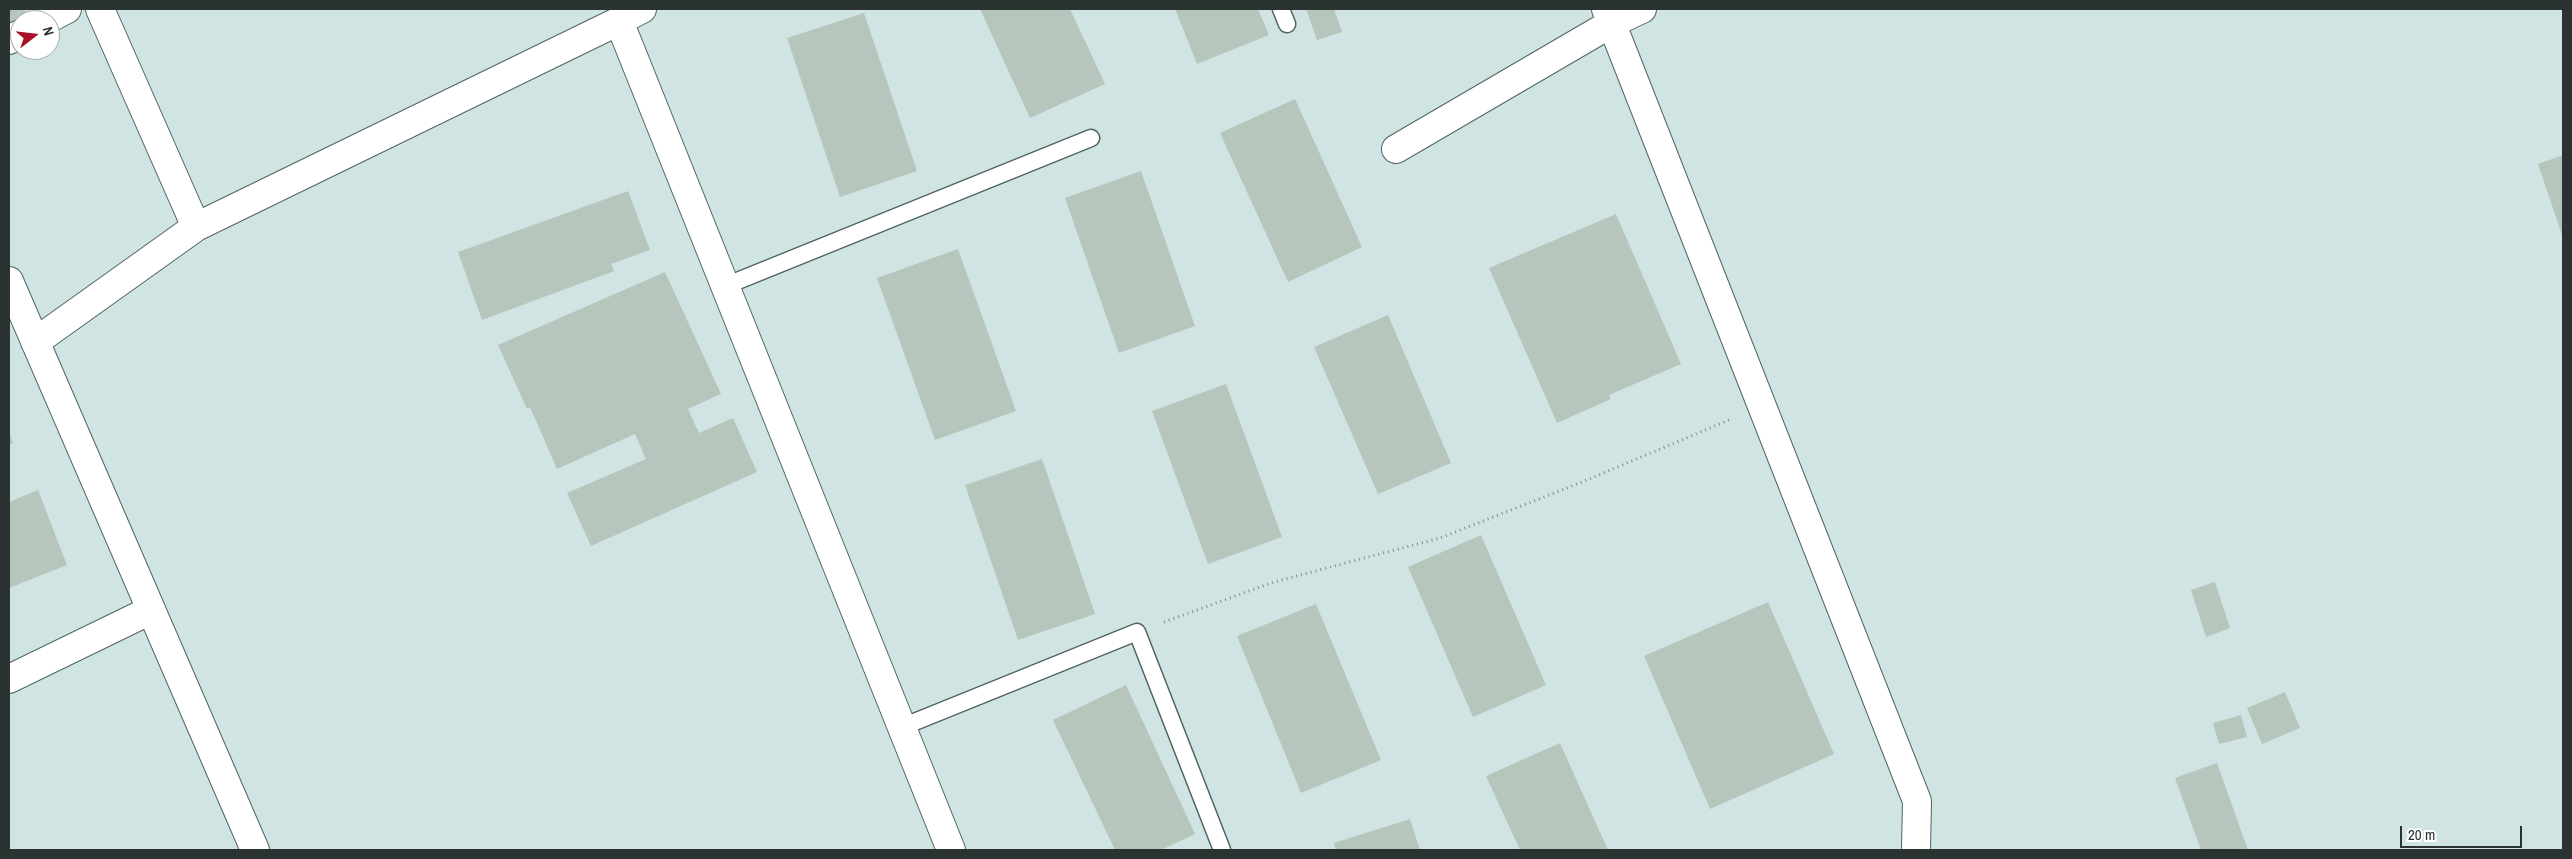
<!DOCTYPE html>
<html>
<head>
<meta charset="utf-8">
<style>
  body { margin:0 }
  #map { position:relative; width:2572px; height:859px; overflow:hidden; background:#d0e4e4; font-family:"Archivo Narrow",sans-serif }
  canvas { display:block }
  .frame { position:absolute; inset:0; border:10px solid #2a3232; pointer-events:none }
  .north { position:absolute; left:10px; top:10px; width:50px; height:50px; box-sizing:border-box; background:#fff; border:1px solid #aaadad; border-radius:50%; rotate:74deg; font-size:14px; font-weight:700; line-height:20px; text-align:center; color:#2a3232 }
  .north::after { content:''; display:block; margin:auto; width:18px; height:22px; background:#a81027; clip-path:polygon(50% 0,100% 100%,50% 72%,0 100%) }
  .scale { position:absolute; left:2400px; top:826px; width:122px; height:22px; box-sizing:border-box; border:2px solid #2a3232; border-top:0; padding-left:6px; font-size:15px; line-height:18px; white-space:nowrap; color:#2a3232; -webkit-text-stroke:4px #fff; paint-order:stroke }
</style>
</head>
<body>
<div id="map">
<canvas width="2572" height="859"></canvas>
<div class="frame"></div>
<div class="north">N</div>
<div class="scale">20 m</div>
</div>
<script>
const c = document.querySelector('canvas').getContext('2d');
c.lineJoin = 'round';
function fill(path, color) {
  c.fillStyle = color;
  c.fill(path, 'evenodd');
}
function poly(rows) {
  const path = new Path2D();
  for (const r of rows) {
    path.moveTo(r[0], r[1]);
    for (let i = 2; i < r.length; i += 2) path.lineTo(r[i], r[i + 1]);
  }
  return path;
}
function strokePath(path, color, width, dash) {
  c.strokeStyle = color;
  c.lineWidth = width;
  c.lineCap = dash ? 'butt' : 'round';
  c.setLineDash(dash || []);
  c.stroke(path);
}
fill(poly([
  [9,9,24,9,27,14,9,25],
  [980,9,1070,9,1105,84,1030,118],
  [1175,9,1258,9,1269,35,1197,64],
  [1306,9,1334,9,1342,32,1317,40],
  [864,13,917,171,840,197,787,38],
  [1295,99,1362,247,1288,282,1220,133],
  [2563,155,2563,238,2538,164],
  [1141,171,1195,326,1119,353,1065,198],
  [628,191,650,250,611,264,614,271,482,320,458,252],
  [1616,214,1681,364,1609,395,1611,399,1557,423,1489,268],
  [958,249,1016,411,935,440,877,278],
  [665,272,721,394,688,409,699,433,733,418,757,472,591,546,567,493,646,459,635,434,557,469,530,407,527,409,498,345],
  [1388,315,1451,463,1378,494,1314,347],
  [1226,384,1282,537,1208,564,1152,411],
  [9,432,13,443,9,445],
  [1042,459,1095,614,1018,640,965,485],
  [38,490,67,565,9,588,9,502],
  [1481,535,1546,685,1473,717,1408,567],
  [2215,582,2230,628,2206,637,2191,590],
  [1768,602,1834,754,1710,809,1644,656],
  [1316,604,1381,760,1301,793,1237,636],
  [1126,685,1195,834,1161,850,1115,850,1053,720],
  [2285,692,2300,728,2262,744,2247,708],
  [2241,715,2247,737,2219,744,2213,723],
  [1560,743,1608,850,1520,850,1486,776],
  [2217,763,2248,850,2201,850,2175,778],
  [1410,819,1420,850,1336,850,1334,843]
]), '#b6c6bd');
const service = poly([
  [1281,9,1287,24],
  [725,286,1091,138],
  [902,727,1137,632,1222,850]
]);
const minor = poly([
  [100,9,196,227],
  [642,9,619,21,951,850],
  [1606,9,1917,801,1916,850],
  [46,20,67,9],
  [9,40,20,34],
  [1396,149,1612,23,1642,9],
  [9,281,255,850],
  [35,342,196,227,619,21],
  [9,679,151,610]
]);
strokePath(service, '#516363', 19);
strokePath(minor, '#516363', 30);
strokePath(poly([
  [1164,622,1274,582,1440,538,1582,482,1729,420]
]), '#808e8e', 3, [1, 4]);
strokePath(service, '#fff', 16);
strokePath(minor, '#fff', 28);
</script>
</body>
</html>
